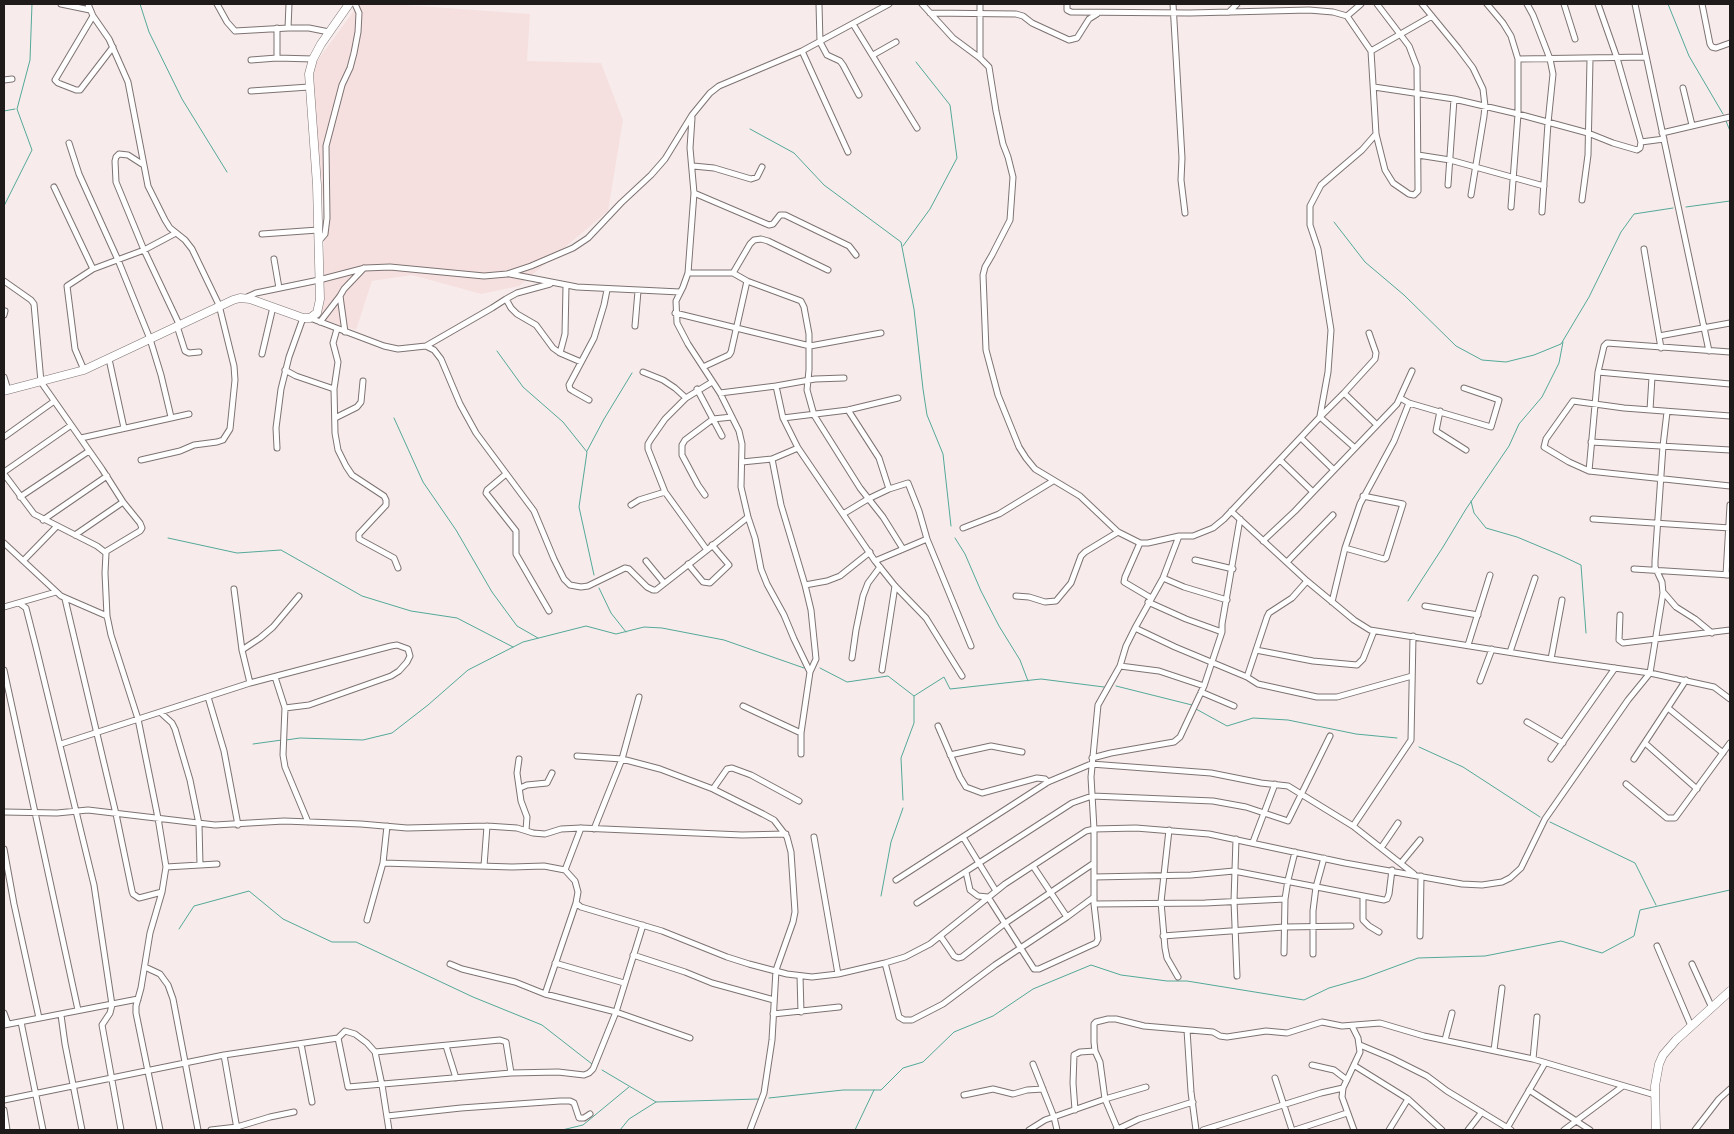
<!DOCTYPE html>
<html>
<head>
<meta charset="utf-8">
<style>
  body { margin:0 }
  #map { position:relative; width:1734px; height:1134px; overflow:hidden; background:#f7eceb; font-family:Raleway,sans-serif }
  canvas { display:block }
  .frame { position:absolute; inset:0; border:5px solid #1e1b1a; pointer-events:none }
</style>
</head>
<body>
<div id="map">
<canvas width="1734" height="1134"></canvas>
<div class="frame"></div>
</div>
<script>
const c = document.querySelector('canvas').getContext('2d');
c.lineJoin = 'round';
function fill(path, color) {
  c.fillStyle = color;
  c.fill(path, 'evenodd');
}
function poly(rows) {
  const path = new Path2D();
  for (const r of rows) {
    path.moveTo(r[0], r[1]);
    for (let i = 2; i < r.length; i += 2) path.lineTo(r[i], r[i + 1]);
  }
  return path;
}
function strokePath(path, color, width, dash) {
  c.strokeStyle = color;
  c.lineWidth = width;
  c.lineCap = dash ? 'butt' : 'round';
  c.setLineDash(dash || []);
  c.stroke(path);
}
fill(poly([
  [359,4,392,4,530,14,527,61,601,63,623,120,608,211,519,286,481,294,412,275,372,281,356,330,317,318,324,303,324,208,312,82,317,61]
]), '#f5e0df');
strokePath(poly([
  [140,4,149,32,182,99,227,172],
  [1668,4,1689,56,1723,114],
  [4,111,15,109],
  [1726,121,1730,131],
  [750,129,794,153,824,185,901,242,914,309,923,389,927,415,943,454,951,526],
  [4,206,32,150,17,109,30,60,32,4],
  [1686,207,1730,201],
  [1334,222,1365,262,1404,295,1456,346,1482,360,1506,362,1534,355,1561,344,1589,297,1621,232,1634,214,1673,208],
  [903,246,930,209,957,158,950,105,916,62],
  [497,351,523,387,563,422,587,452,579,507,594,575],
  [394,418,423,482,456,530,492,592,517,626,538,638],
  [587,451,604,419,632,373],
  [1471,501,1474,513,1486,528,1517,537,1560,555,1581,565,1586,633],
  [168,538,237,553,281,550,362,596,411,611,457,618,513,647],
  [955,538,965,554,981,591,999,626,1020,660,1028,681],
  [599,588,611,613,626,632],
  [1408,601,1443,547,1466,509,1509,446,1519,424,1542,397,1559,363,1563,342],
  [820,668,847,682,888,676,914,696,944,677,950,689,1041,679,1104,687],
  [1116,686,1192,705],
  [1196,709,1227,726,1253,718,1288,720,1356,734,1397,738],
  [286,740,300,738,363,740,392,733,428,705,468,670,523,642,586,626,616,634,644,627,662,628,724,640,804,668],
  [253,744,282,740],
  [1419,747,1463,767,1540,817],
  [903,800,901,758,914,723,914,696],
  [1550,822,1635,863,1656,905],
  [881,896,891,842,903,808],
  [179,929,194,906,249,891,283,919,332,942,356,942,473,997,542,1025,592,1064],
  [602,1070,656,1102,759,1099],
  [769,1098,843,1090,881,1090,903,1068,923,1062,954,1032,993,1016,1033,989,1091,965,1121,975,1167,981,1187,981,1304,1000,1329,988,1364,978,1418,958,1485,956,1561,941,1602,953,1634,936,1640,910,1730,890],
  [562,1130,583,1125,629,1087],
  [620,1130,629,1119,656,1102],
  [855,1130,874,1090]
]), '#54a899', 1);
const street = poly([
  [61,4,90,10],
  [88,4,93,16,109,39,128,82,148,186,165,220,170,228,185,240,192,249,219,305,234,366,235,380,230,429,223,440,217,442,194,445,180,451,141,460],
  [217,4,227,22,235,31,288,28,309,28,329,32],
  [819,4,820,42,827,55,840,61,843,65,859,95],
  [922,4,953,38,980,58,989,67,996,111,1003,144,1008,157,1013,177,1010,220,992,255,985,267,983,275,986,350,998,395,1019,447,1026,458,1035,469,1080,496,1118,532,1140,543,1148,543,1179,536,1193,536,1213,528,1224,519,1320,417,1344,393,1375,359,1376,353,1369,333],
  [980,4,980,58],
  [1067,4,1067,10,1071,12,1190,13,1309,10,1333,12,1347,16,1371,51,1376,134,1385,170,1393,183,1409,194,1414,195,1418,191,1418,187,1417,67,1409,46,1377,4],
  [1173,4,1182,158,1181,180,1185,213],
  [1422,4,1458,48,1473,68,1483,89,1485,106,1484,116,1471,195],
  [1487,4,1503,23,1511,36,1518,59,1518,114,1511,207],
  [1527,4,1533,15,1550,59,1553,74,1548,123,1542,212],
  [1564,4,1575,39],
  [1598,4,1617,58,1641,142,1664,139],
  [1635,4,1709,351],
  [1702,4,1710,44,1712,47,1716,48,1730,43],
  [1229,12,1237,4],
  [930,13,1016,14,1023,16,1032,23,1069,40,1077,38,1089,19,1097,14],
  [93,16,55,80,58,83,76,90,80,90,113,47],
  [1347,16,1361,4],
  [853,24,917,128],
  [277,28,277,58],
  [288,28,289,4],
  [802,51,848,152],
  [1371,51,1432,16],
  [873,55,896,42],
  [1518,59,1646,57],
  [251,60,277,58,313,59],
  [4,80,12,79],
  [1374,87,1454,99,1448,185],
  [1683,88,1692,125],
  [251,91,309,87],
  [1454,99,1518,114,1588,133,1613,143,1637,150,1640,148,1641,142],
  [692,118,690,148,694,193,688,273,683,287,676,301,677,323,688,344,720,393,739,431,742,444,741,487,748,517,755,538,761,569,767,584,784,615,794,639,810,672,801,733,801,754],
  [1662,133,1730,117],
  [69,143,79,174,118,260,150,339,161,375,171,417],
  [1418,155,1450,160,1544,186],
  [142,164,128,155,119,154,116,157,115,161,116,182,144,250,179,324],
  [693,166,714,168,751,179,757,177,762,167],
  [54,187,93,269],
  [694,193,769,225,773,224,780,215,785,215,849,246,856,255],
  [1582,200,1588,155,1590,59],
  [262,234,318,230],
  [319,241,325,234,327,218,326,146,342,85,350,68,354,53,358,32,359,13,355,4],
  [1644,249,1661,348],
  [274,259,279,288],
  [688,273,733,273,747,281,801,301,804,307,809,334,809,370,807,390,814,415,860,488,883,517,903,549],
  [733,273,750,244,754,240,761,239,768,241,828,270],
  [510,274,577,287,680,292],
  [4,281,31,300,34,304,41,382,102,469,123,502,140,523,142,528,140,531,105,552],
  [340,296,345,332],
  [245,298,256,293,319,280,365,268,390,267,484,276,507,274,531,266,573,248,588,238,621,203,651,175,665,159,692,115,710,93,719,86,802,51,889,4],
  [506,299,511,308,517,314,536,325,553,348,560,353,581,362],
  [675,313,810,346,881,333],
  [4,315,5,311],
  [310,318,384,346,398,349,426,346,434,350,441,359,460,404,476,433,534,511,554,559,564,579,570,585,581,587,588,586,625,568,629,569,647,587,653,590,656,590,707,550],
  [320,322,340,296,344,289,364,268],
  [177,326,185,351,189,353,199,352],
  [635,326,638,291],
  [337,329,333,343,338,362,334,389,335,433,338,450,346,466,352,475,384,496,386,500,386,505,359,534,359,539,394,558,398,568],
  [1659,336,1730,323],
  [426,346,492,308,506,299,517,293,550,284],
  [1730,352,1607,343,1604,346,1598,372,1589,471,1730,486],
  [560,353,565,334,566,286],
  [262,354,273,307],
  [109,359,124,428],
  [703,367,729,355,731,352,747,281],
  [84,370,75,349,67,286,93,269,144,250,176,233],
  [285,370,296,376,334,389],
  [643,372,663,380,675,388,686,398],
  [1598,372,1730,384],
  [4,377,8,390],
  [712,382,686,398,665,419,651,439,648,444,648,449,665,492,707,550,748,517],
  [776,386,815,379,844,378],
  [697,389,722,436],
  [720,393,776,386,783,418,798,448,875,561,895,586,926,618,962,676],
  [1400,398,1409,403,1491,427,1499,400,1464,388],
  [589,400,573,391,570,389,569,385,594,338,604,305,607,290],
  [1650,410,1652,377],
  [1440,411,1436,431,1466,450],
  [1320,416,1328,372,1331,330,1318,249,1310,225,1310,206,1321,185,1362,150,1376,134],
  [1320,417,1355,448],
  [335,418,357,407,361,402,363,381],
  [783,418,848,410,898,398],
  [1377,425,1397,404,1412,371],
  [4,437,53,402],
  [81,438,189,414],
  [1301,438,1334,470,1377,425,1344,393],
  [1591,442,1730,450],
  [277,448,276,428,281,389,289,357,303,318],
  [772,459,781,505,805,585,811,610,816,659,810,672],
  [742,462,772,459,798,448],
  [1589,471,1569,462,1544,447,1546,439,1573,401,1624,408,1730,416],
  [4,472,70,426],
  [4,474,34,514,97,546,106,553,105,573,107,616,111,635,138,719,158,818,166,867,162,892,150,933,141,988,136,1006,136,1013,160,1130],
  [506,474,487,490,486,493,516,531,516,554,549,611],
  [889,489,908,483,919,511,927,539,971,646],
  [1313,492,1334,470],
  [705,495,698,485,682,455,682,445,685,440,713,419,732,417],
  [20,497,89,451],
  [631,505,639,500,665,492],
  [1231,511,1307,581,1354,620,1370,630,1551,659,1650,673,1714,687,1730,699],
  [843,514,868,499,889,489,879,458,848,410],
  [1593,519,1730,528],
  [43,520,107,476],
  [963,528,999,514,1053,481],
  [75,535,123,502],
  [1263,541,1295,511,1313,492,1280,460],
  [4,543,61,596,107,616],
  [1140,543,1125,577,1124,582,1151,598],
  [1345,548,1384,559,1386,558,1403,504,1363,496],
  [24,560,57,526],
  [1195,560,1233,569],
  [646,561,664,583],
  [875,561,927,539],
  [1287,562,1333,515],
  [688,564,703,582,710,583,729,565,712,545],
  [1634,569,1730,575],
  [1726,575,1730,505],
  [1163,578,1184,587,1227,600],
  [805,585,827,581,840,576,870,552],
  [234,589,242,650,250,683],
  [1664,593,1676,607,1695,619,1712,633],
  [1016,596,1029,597,1045,602,1056,601,1071,583,1081,556,1085,552,1118,532],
  [65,599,116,814,132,891,133,894,139,898,162,892],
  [1148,602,1186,619,1222,632],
  [1332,602,1345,548,1360,504,1394,441,1409,403],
  [19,603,26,608,36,647,94,885,112,1005,110,1013,102,1025,121,1130],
  [1425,606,1478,615],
  [4,607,56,592],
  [1620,615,1619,640,1623,643,1730,630],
  [1135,628,1175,647,1247,677,1258,684,1317,697,1337,697,1412,676],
  [1468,645,1490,575],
  [242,650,260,638,273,627,299,596],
  [1256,650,1313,661,1357,665,1363,659,1374,631],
  [1510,652,1535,578],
  [852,658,856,630,863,596,868,583,880,567],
  [1551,659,1562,600],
  [1120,666,1159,671,1204,686],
  [4,670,78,1010],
  [882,670,895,586],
  [275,677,285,708,283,755,285,767,308,822],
  [1247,677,1267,617,1269,613,1292,598,1307,581],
  [1480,681,1492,649],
  [1201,692,1234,706],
  [208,697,224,751,238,825],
  [743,706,801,733],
  [1668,708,1723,753],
  [161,713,172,723,175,729,190,780,199,824,200,865],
  [1527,722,1563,743],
  [938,726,960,777,966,787,982,793,1037,778,1045,779,1048,782],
  [1645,743,1697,789],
  [61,744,250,683,391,646,397,645,408,649,410,656,407,662,399,671,391,676,309,705,285,708],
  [950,755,991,746,1022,752],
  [577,756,622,759,660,769,713,789,763,814,774,820,787,837,791,852,795,912,793,922,776,970,772,1040,764,1093,750,1130],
  [1092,758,1111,753,1174,742,1180,737,1204,686,1222,632,1222,624,1240,519],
  [519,759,517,773,521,801,527,817,526,830],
  [1551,759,1615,668],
  [1634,759,1686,680],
  [1626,784,1667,818,1675,818,1730,743],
  [520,788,527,785,547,783,552,773],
  [713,789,727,769,732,768,751,775,799,801],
  [4,812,57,813,88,810,215,825,284,821,361,824,407,828,487,826,517,828,533,833,545,834,561,829,581,828,742,835,786,834],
  [1353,826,1411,740,1413,636],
  [594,829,622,759,639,697],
  [1169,830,1161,902,1165,948,1167,958,1178,977],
  [814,837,838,974],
  [963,837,996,891],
  [1236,839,1234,901,1237,976],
  [1253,842,1275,784],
  [1381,848,1398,823],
  [4,849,14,904,39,1018],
  [383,863,512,867,544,866,565,870,575,881,578,892,576,903,581,907,662,931,727,957,749,964,787,974,812,977,838,974,885,963,905,957,930,944,1005,884,1086,831,1094,829,1136,828,1209,834,1345,863,1462,884,1482,885,1502,882,1510,878,1521,868,1545,819,1628,700,1650,673,1663,593,1662,582,1655,567,1655,561,1663,446,1667,412],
  [1401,863,1420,840],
  [484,866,487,826],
  [1033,866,1067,917],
  [166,867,217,864],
  [565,870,581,828],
  [966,872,970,890,978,896,988,897,1034,969,1039,969,1096,943,1098,939,1094,904,1094,829,1091,777,1098,705,1120,666,1126,646,1135,628,1163,578,1179,536],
  [1094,877,1191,875,1234,871,1384,900,1387,899,1389,894,1392,870],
  [896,880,1048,782,1091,764,1211,773,1261,783,1288,786,1353,826,1414,874],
  [1363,897,1363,920,1369,926,1379,932],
  [917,903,1072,803,1092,796,1213,801,1246,807,1288,821,1330,736],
  [1094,904,1205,903,1285,899],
  [367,920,383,863,387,826],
  [1163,936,1284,927,1351,926],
  [1420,936,1421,876],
  [941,937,954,956,958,958,962,957,1004,924,1094,863],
  [1657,946,1691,1026],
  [1284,953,1285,899,1288,880,1295,852],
  [1313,954,1313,911,1316,887,1324,858],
  [633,955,685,972,712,983,774,1000],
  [555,963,624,983],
  [885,963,899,1017,904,1020,912,1020,943,1004,995,965,1067,917,1094,897],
  [450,964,462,969,515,982,545,994,616,1012,690,1038],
  [1692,964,1712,1008],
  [145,967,160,974,168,985,173,999,198,1130],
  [800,976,801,1012],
  [545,994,576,903],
  [4,1013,8,1024],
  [773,1014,839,1007],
  [61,1015,65,1044,82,1130],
  [21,1022,43,1130],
  [4,1025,138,999],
  [1352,1026,1358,1038,1360,1052,1343,1088,1342,1097,1354,1130],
  [1187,1030,1191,1092,1196,1130],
  [338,1038,348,1087,511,1073,558,1072,584,1075,589,1073,593,1069,616,1012,643,925],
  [1445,1040,1452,1013],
  [301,1044,312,1102],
  [1360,1045,1391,1058,1427,1076,1447,1091,1511,1130],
  [446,1046,456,1078],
  [1494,1050,1502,988],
  [375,1052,500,1040,506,1042,511,1073],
  [224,1055,237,1129],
  [1533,1059,1537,1017],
  [1033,1064,1054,1117,1057,1130],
  [1312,1065,1334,1070,1347,1080],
  [1355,1066,1408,1099,1442,1130],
  [1275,1078,1292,1130],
  [1529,1090,1590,1130],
  [964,1095,993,1089,1013,1094,1027,1090,1043,1089],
  [4,1100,224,1055,338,1038,345,1031,355,1034,367,1043,375,1052,382,1085,389,1130],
  [4,1110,7,1130],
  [1075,1110,1073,1083,1074,1055,1080,1052,1095,1051],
  [387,1116,461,1108,560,1101,570,1101,574,1103,579,1118,584,1118,590,1114],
  [211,1130,237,1127,270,1117,294,1112],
  [1029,1130,1045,1120,1105,1099,1146,1087],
  [1116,1130,1139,1119,1193,1102],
  [1118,1130,1105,1099,1100,1062,1095,1051,1094,1042,1094,1024,1096,1022,1108,1019,1116,1019,1144,1026,1213,1032,1220,1036,1227,1037,1266,1031,1287,1033,1322,1022,1342,1026,1380,1023,1424,1036,1533,1059,1655,1095],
  [1203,1130,1321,1093,1343,1088],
  [1295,1130,1347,1113],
  [1389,1130,1408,1099],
  [1468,1130,1482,1112],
  [1506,1130,1545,1063],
  [1564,1130,1623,1086],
  [1695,1130,1719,1099,1730,1089]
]);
const secondary = poly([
  [4,391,84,370,233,300,240,298,250,299,303,318,310,318,317,313,320,299,317,185,309,74,313,59,321,44,349,4],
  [1656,1130,1655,1086,1659,1064,1663,1055,1676,1040,1730,991]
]);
strokePath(street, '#7d7372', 7);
strokePath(secondary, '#7d7372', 9);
strokePath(street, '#fff', 5);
strokePath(secondary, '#fff', 8);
</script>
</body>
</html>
